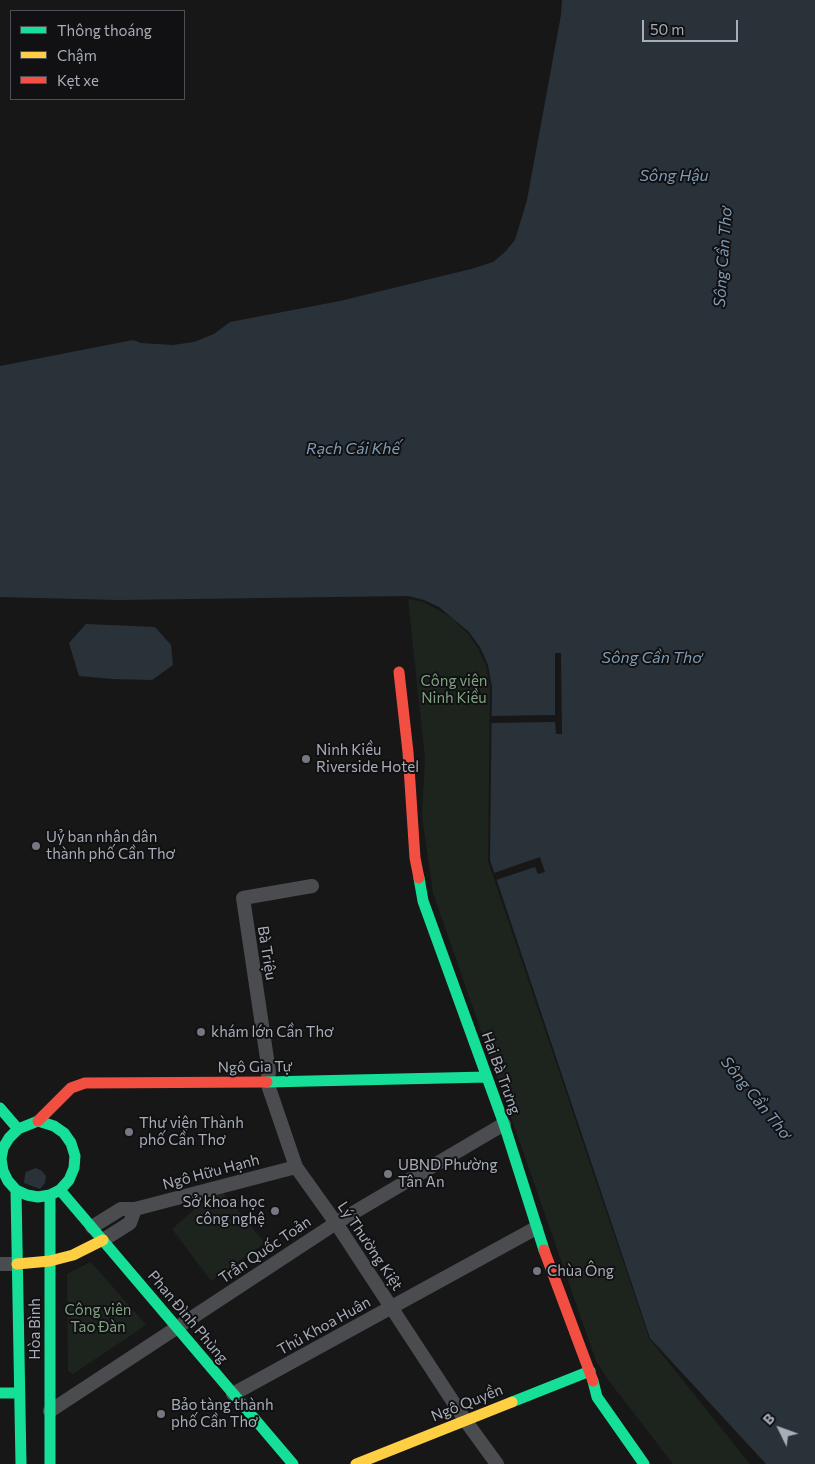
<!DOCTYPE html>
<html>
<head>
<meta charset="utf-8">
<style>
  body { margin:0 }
  #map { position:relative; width:815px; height:1464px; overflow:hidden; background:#171717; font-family:Commissioner,sans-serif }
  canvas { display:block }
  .legend { position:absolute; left:10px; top:10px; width:175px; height:90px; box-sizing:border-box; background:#111113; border:1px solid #4d4f55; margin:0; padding:6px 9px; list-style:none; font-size:15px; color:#a8adb8 }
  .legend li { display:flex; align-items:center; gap:10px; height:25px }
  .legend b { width:25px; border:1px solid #4d4f55 }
  .north { position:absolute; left:755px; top:1404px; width:50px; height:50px; -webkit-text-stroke:4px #111113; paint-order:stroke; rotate:312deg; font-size:14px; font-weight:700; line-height:20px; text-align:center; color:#a8adb8 }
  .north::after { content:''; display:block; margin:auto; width:18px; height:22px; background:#a8adb8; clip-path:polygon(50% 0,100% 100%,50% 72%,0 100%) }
  .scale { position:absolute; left:642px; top:20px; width:96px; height:22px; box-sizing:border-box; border:2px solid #a8adb8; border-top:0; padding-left:6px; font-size:15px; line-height:18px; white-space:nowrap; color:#a8adb8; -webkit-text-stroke:4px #111113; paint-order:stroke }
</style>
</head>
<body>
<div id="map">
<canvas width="815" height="1464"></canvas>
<ul class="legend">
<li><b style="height:6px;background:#16e098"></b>Thông thoáng</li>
<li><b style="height:6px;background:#ffcf43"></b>Chậm</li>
<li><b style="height:6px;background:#f24e42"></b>Kẹt xe</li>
</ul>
<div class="north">B</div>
<div class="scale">50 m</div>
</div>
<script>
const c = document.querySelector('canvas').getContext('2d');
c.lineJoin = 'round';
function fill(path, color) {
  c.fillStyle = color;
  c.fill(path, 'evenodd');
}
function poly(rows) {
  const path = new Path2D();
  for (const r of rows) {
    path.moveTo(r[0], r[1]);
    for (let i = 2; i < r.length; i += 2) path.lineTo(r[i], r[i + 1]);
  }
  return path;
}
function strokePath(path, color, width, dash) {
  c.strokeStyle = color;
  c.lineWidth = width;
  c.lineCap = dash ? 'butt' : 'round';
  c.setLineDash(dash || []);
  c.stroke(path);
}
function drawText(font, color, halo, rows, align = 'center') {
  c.font = font + ' Commissioner,sans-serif';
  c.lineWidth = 4;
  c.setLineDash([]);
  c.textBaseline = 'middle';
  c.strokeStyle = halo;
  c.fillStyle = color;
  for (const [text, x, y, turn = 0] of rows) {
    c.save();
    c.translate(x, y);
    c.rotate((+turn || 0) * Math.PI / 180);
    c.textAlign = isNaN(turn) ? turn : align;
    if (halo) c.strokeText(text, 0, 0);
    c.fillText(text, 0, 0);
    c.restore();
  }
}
fill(poly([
  [408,599,424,602,452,618,468,634,478,648,486,665,490,687,488,861,649,1338,750,1464,673,1464,609,1381,596,1361,433,893,422,816,425,758],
  [219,1188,265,1243,211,1281,172,1229],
  [91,1262,146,1325,73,1374,68,1371,67,1274]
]), '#1d241e');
fill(poly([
  [562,0,815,0,815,1464,766,1464,650,1338,490,860,492,687,488,665,480,647,469,632,439,607,424,600,408,596,119,600,0,597,0,366,133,340,141,343,173,345,194,342,214,334,230,322,340,301,471,269,493,262,505,252,515,240,527,200,561,15],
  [86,624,155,627,171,645,173,665,152,680,113,679,79,676,69,643],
  [36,1168,42,1171,46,1176,45,1183,40,1189,24,1183,25,1175,26,1172]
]), '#2a3239');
fill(poly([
  [555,653,561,653,562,734,556,734,555,722,491,723,491,716,555,715],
  [540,857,545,872,538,874,535,867,496,880,494,873]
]), '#171717');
strokePath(poly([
  [312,886,243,898,269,1072,267,1082,296,1167,336,1223,465,1420,497,1464],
  [92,1227,121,1209,135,1209,296,1167],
  [103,1240,130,1223,135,1209],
  [0,1264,17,1264],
  [233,1394,536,1228],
  [50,1411,336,1223,504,1124]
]), '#4b4c50', 14);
strokePath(poly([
  [419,878,423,901,504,1124,544,1250],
  [267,1082,487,1077],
  [0,1108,18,1129],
  [38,1121,54,1126,64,1133,71,1143,75,1156,74,1168,69,1180,60,1190,50,1195,38,1197,27,1195,16,1190,8,1181,3,1171,1,1159,3,1148,9,1138,18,1129,38,1121],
  [16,1190,21,1464],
  [60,1190,293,1464],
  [50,1195,50,1464],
  [593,1381,597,1397,644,1464],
  [0,1393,19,1393],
  [512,1402,590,1371]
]), '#16e098', 11);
strokePath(poly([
  [17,1264,50,1261,73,1255,103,1240],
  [356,1464,512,1402]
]), '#ffcf43', 11);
strokePath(poly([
  [399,672,408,752,415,858,419,878],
  [38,1121,71,1088,85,1083,267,1082],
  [544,1250,593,1381]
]), '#f24e42', 11);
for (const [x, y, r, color] of [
  [306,759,5,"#757880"],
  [36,846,5,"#757880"],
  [201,1032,5,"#757880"],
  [129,1132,5,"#757880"],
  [388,1174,5,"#757880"],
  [275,1211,5,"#757880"],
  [537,1271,5,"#757880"],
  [161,1414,5,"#757880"]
]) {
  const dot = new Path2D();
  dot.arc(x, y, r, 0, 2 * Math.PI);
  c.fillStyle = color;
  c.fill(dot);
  strokePath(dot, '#111113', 2);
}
drawText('15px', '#7fa381', '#111113', [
  ["Công viên",454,681],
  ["Ninh Kiều",454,698],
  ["Công viên",98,1310],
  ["Tao Đàn",98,1327]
]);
drawText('15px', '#a8adb8', '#111113', [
  ["Ninh Kiều",316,750],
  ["Riverside Hotel",316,767],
  ["Uỷ ban nhân dân",46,837],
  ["thành phố Cần Thơ",46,854],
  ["khám lớn Cần Thơ",211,1032],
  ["Thư viện Thành",139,1123],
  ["phố Cần Thơ",139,1140],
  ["UBND Phường",398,1165],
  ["Tân An",398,1182],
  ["Sở khoa học",265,1202,"right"],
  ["công nghệ",265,1219,"right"],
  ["Chùa Ông",547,1271],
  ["Bảo tàng thành",171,1405],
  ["phố Cần Thơ",171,1422]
], 'left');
drawText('15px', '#a8adb8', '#111113', [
  ["Bà Triệu",267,953,81],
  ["Ngô Gia Tự",255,1067,-1],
  ["Hai Bà Trưng",501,1073,70],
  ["Ngô Hữu Hạnh",211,1172,-15],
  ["Lý Thường Kiệt",370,1246,56],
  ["Trần Quốc Toản",265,1250,-34],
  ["Phan Đình Phùng",188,1317,50],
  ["Thủ Khoa Huân",324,1326,-29],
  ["Hòa Bình",35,1329,-90],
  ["Ngô Quyền",467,1403,-22]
]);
drawText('italic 16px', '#7f9bb3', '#111113', [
  ["Sông Hậu",674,176],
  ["Sông Cần Thơ",723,257,-86],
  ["Rạch Cái Khế",353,449],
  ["Sông Cần Thơ",652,658],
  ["Sông Cần Thơ",756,1098,51]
]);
</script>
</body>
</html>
